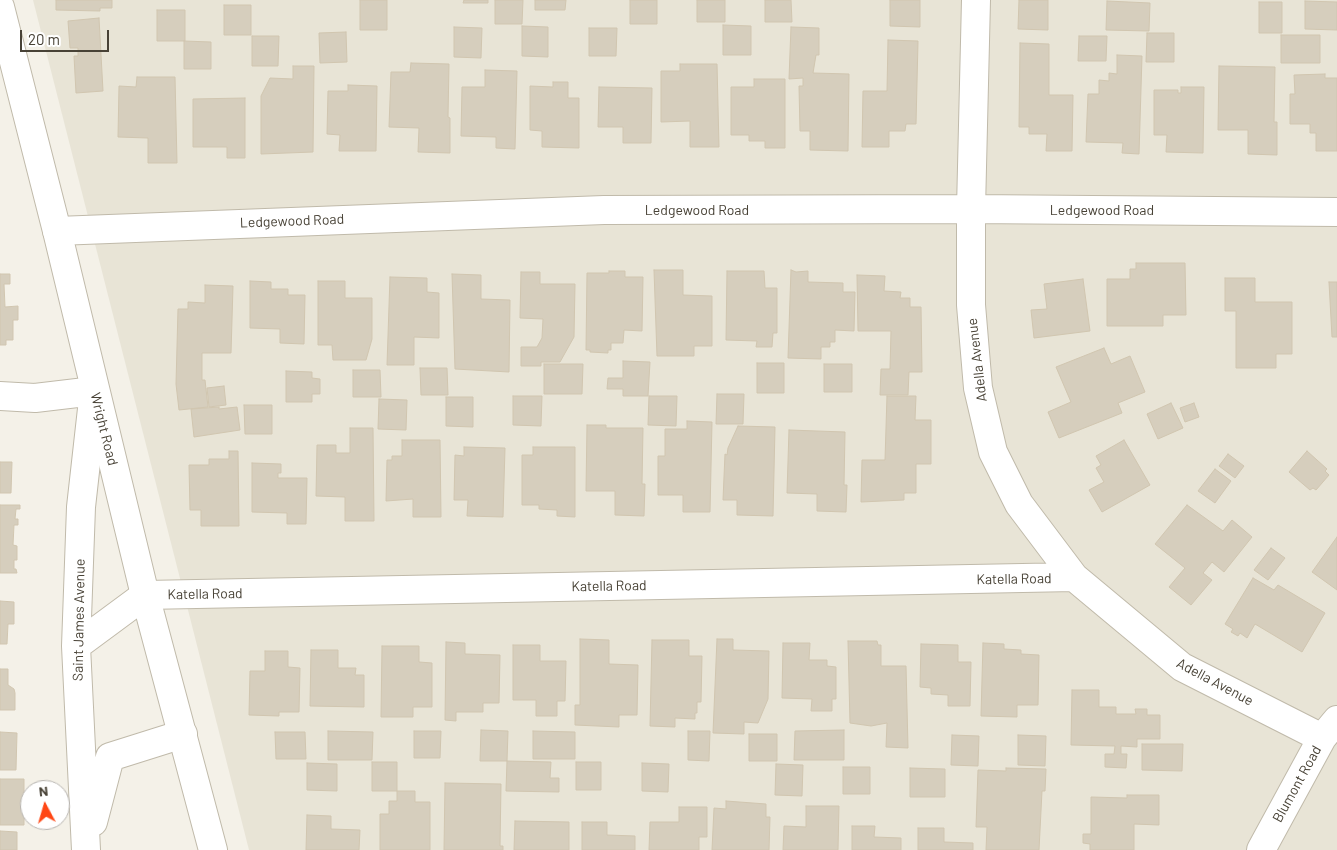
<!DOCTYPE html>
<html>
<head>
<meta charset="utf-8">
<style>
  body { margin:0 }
  #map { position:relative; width:1337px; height:850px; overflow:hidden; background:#f4f1e8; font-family:Barlow,sans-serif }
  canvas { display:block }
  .north { position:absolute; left:20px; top:780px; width:50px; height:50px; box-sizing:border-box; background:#fff; border:1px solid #b6b3af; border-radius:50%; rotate:354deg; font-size:14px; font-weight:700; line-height:20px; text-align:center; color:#484236 }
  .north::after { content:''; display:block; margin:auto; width:18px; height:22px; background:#ff4714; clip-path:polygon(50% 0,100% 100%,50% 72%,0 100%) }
  .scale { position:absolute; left:20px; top:30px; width:89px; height:22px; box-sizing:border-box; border:2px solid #484236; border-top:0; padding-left:6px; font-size:15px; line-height:18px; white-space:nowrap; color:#484236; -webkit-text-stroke:4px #fff; paint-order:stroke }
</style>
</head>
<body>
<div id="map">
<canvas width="1337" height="850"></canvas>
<div class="north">N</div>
<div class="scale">20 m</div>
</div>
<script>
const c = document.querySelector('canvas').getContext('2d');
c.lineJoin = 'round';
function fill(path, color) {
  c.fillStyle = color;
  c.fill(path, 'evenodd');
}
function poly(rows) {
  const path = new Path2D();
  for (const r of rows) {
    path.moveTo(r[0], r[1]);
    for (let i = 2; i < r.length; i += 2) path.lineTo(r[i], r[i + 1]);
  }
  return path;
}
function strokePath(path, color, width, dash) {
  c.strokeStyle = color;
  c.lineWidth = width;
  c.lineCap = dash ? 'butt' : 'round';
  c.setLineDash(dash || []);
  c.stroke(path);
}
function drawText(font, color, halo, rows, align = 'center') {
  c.font = font + ' Barlow,sans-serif';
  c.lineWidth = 5;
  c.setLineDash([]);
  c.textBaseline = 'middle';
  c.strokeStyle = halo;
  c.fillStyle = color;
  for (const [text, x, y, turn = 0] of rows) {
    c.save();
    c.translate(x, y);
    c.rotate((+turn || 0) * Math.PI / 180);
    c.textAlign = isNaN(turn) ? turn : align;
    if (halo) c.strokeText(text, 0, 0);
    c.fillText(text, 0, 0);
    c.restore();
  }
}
fill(poly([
  [33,0,1337,0,1337,850,249,850]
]), '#e8e4d6');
const building = poly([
  [56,0,112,0,112,8,100,8,100,11,56,10,56,0],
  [360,0,387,0,387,30,360,30,360,0],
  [464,0,488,0,488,3,463,3,464,0],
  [495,0,523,0,522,24,495,24,495,0],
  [535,0,566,0,565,10,535,10,535,0],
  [630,0,657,0,657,24,630,24,630,0],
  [697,0,725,0,725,22,697,22,697,0],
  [765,0,791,0,792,22,765,22,765,0],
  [890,0,920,0,920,27,890,26,890,0],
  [1019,0,1048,0,1048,30,1018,29,1019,0],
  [1107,1,1150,3,1149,31,1106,30,1107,1],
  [1305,1,1337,2,1337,30,1305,29,1305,1],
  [1259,2,1282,2,1282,33,1259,33,1259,2],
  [224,5,251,5,251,35,224,35,224,5],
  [157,10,185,10,185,41,157,41,157,10],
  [99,18,103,91,76,93,74,56,78,56,78,48,70,48,68,21,99,18],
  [723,25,751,26,751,55,723,55,723,25],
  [522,26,548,27,548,57,522,56,522,26],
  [454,27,482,28,481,58,454,57,454,27],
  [791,27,819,28,819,55,816,55,813,73,849,74,848,151,810,150,810,131,800,131,799,86,803,86,803,78,789,79,791,27],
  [589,28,617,28,616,56,589,56,589,28],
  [346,32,347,62,320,63,319,33,346,32],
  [1147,33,1174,33,1174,62,1146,62,1147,33],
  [1281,35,1320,35,1320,63,1281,63,1281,35],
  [252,36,279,36,278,66,252,66,252,36],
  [1079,36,1107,36,1106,61,1078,61,1079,36],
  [888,40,918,41,916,124,906,124,905,131,889,131,889,147,862,147,863,91,887,91,888,40],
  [184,41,211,42,211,69,184,69,184,41],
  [1020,43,1049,44,1049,95,1073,95,1072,151,1046,151,1047,134,1029,134,1029,127,1019,127,1020,43],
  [1117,55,1142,56,1139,154,1122,153,1123,143,1086,142,1088,94,1099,94,1099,80,1109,81,1109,73,1117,74,1117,55],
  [411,63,449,64,448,117,450,118,450,153,418,152,419,128,389,127,391,72,410,72,411,63],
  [680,64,717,64,719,147,690,147,690,121,661,122,661,71,680,71,680,64],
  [293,66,314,66,313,152,261,154,261,96,270,78,293,79,293,66],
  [1219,66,1275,67,1274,122,1277,122,1277,155,1248,154,1248,130,1218,130,1219,66],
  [485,70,517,71,515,149,496,148,496,137,461,136,462,87,485,87,485,70],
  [1325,74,1325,78,1337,78,1337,151,1316,151,1316,133,1310,133,1310,124,1290,124,1290,94,1295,94,1294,75,1325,74],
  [137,77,175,77,177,163,148,163,148,138,118,137,119,86,136,87,137,77],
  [754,79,785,79,785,148,765,148,765,141,749,141,749,135,731,135,731,87,754,87,754,79],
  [553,82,568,82,568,98,579,98,579,148,542,147,542,131,530,130,530,86,553,87,553,82],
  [348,85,377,86,376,151,339,151,340,135,327,134,328,91,348,91,348,85],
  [599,87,652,88,651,143,623,143,623,127,598,127,599,87],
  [1181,87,1204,87,1203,153,1166,152,1167,135,1154,135,1154,90,1178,90,1178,93,1181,93,1181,87],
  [245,98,245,158,227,158,227,147,193,147,193,99,245,98],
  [1136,263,1185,263,1186,315,1163,315,1163,326,1107,326,1107,279,1130,279,1130,269,1136,269,1136,263],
  [654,270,683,270,683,295,712,296,712,346,694,346,694,356,657,356,654,270],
  [791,270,796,272,808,271,808,282,843,283,843,292,855,292,854,331,835,330,835,342,830,342,830,347,821,347,821,359,788,358,791,270],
  [609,271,625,271,625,277,643,277,642,331,624,330,623,343,611,343,611,350,608,350,608,353,590,352,590,350,586,350,587,273,609,273,609,271],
  [727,271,764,271,765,288,777,288,777,333,773,333,772,347,756,347,757,341,726,340,727,271],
  [521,272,540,272,540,284,575,284,574,337,560,362,541,362,541,366,521,366,521,347,537,347,542,338,543,319,520,318,521,272],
  [0,274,10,274,10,284,4,284,5,307,18,306,18,320,13,320,13,340,6,340,6,345,0,345,0,274],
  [452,274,481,275,481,299,510,300,509,372,455,369,452,274],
  [857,275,885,276,884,291,901,292,900,298,910,298,910,307,921,307,922,372,909,372,908,395,880,395,881,369,890,369,891,331,858,331,857,275],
  [390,277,427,278,427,292,439,293,439,338,414,337,414,365,387,365,390,277],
  [1225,278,1255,278,1255,302,1292,302,1292,354,1276,354,1276,368,1236,368,1236,311,1225,311,1225,278],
  [1083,279,1090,331,1034,338,1031,310,1047,309,1044,284,1083,279],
  [250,281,271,282,271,289,288,289,288,295,305,295,304,344,280,343,280,329,250,328,250,281],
  [318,281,345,281,345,298,372,298,372,339,366,360,333,360,332,345,318,345,318,281],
  [1329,282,1337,282,1337,337,1332,337,1329,282],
  [205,285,233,286,231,353,202,353,202,380,205,380,208,407,179,410,176,384,178,309,188,309,188,302,205,303,205,285],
  [1104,348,1111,364,1130,356,1145,392,1118,403,1122,413,1059,438,1048,412,1071,402,1056,367,1104,348],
  [623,361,650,362,648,396,623,396,623,389,607,389,608,378,623,378,623,361],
  [757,363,784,363,784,393,757,393,757,363],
  [544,364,583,364,582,394,544,394,544,364],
  [824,364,852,364,852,392,824,392,824,364],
  [420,368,447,368,448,395,421,395,420,368],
  [353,370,380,370,381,397,353,397,353,370],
  [286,371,312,372,312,378,320,379,320,394,312,394,312,402,286,402,286,371],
  [224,386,226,405,209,407,207,388,224,386],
  [717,394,744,394,743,424,716,424,717,394],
  [513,396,542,396,541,426,513,425,513,396],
  [649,396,677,396,676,426,648,425,649,396],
  [887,396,916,396,915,420,931,420,931,464,916,464,916,493,904,493,904,500,861,502,862,460,885,460,887,396],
  [446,397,473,397,473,427,446,426,446,397],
  [379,399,407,400,406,430,378,429,379,399],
  [1171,403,1183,428,1158,439,1147,414,1171,403],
  [1194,403,1199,417,1185,422,1180,408,1194,403],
  [244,405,272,405,272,434,245,434,244,405],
  [219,407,219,409,237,407,240,430,194,437,191,409,219,407],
  [687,421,712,422,710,512,683,512,683,495,658,495,658,456,665,456,665,429,687,429,687,421],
  [587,425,606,425,606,428,643,428,642,484,645,484,644,516,615,515,615,491,586,491,587,425],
  [738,426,775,427,773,516,737,515,737,500,723,500,725,454,727,455,728,448,738,426],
  [350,428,373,428,374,521,345,521,345,497,316,496,317,445,336,445,336,453,350,453,350,428],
  [789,430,845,432,844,485,847,485,846,512,817,511,817,494,787,493,789,430],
  [402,440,440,440,441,517,413,517,413,499,386,501,387,460,392,460,392,456,402,456,402,440],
  [1124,440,1150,485,1102,512,1089,490,1104,482,1096,468,1101,465,1096,456,1124,440],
  [464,447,505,448,503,517,467,516,468,500,454,500,455,455,464,456,464,447],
  [533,447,575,447,575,517,557,516,557,510,539,509,539,505,522,505,522,455,533,455,533,447],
  [229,451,238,451,239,526,201,526,201,510,190,510,189,465,209,465,209,459,229,459,229,451],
  [1307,451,1327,469,1325,471,1329,475,1316,490,1313,488,1310,490,1289,472,1307,451],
  [1228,454,1244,466,1235,478,1219,466,1228,454],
  [0,462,12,462,11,493,0,493,0,462],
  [252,463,281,464,281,473,278,473,278,478,307,478,306,524,287,524,287,513,252,512,252,463],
  [1215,469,1231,481,1215,503,1198,491,1215,469],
  [0,505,20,505,20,509,16,509,15,519,18,519,18,525,14,525,13,545,17,546,17,560,14,560,14,569,16,569,17,573,0,573,0,505],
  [1187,505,1223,531,1232,520,1252,537,1224,572,1212,562,1203,573,1212,580,1191,605,1169,587,1185,568,1155,544,1187,505],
  [1337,537,1337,590,1312,572,1337,537],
  [1271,548,1285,558,1268,580,1254,570,1271,548],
  [1253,578,1274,590,1278,585,1325,613,1302,652,1255,624,1247,638,1240,633,1238,636,1231,632,1233,629,1225,624,1253,578],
  [0,601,14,602,14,624,8,624,7,644,0,644,0,601],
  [580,639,609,640,609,664,638,665,637,715,619,715,619,727,575,725,575,705,580,705,580,639],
  [717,639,733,639,733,650,769,651,768,699,758,723,744,722,744,734,713,733,717,639],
  [652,640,689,640,689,656,702,656,701,702,697,702,697,713,695,713,695,719,675,718,675,727,650,726,652,640],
  [848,641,877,641,878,645,881,645,881,666,906,666,908,748,886,747,887,723,871,726,850,723,848,641],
  [446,642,465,643,465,654,500,655,499,703,483,703,483,712,456,712,456,721,445,720,446,642],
  [783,643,810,643,809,660,827,660,827,666,836,667,836,699,832,699,832,711,811,711,812,699,782,698,783,643],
  [983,643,1004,644,1004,649,1021,650,1021,654,1039,655,1038,705,1017,705,1017,717,981,716,983,643],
  [921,644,958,645,958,662,971,662,970,706,948,706,948,695,931,694,931,688,920,687,921,644],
  [513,645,540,645,540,661,566,661,565,701,557,701,557,716,536,716,536,700,513,700,513,645],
  [382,646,419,646,419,662,432,663,432,707,413,707,413,717,381,717,382,646],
  [311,650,338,650,338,668,356,668,355,675,364,675,364,707,310,706,311,650],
  [265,651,288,651,288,667,300,668,299,712,279,712,279,716,249,715,250,671,265,671,265,651],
  [0,669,8,669,8,685,14,689,15,693,15,710,0,710,0,669],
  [1072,690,1099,690,1099,707,1116,707,1116,714,1136,714,1135,709,1147,709,1147,715,1160,715,1160,739,1137,739,1137,747,1121,746,1121,754,1127,754,1126,768,1105,767,1105,754,1114,754,1115,746,1071,745,1072,690],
  [481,730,508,731,507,761,480,761,481,730],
  [844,730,844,760,794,760,795,731,844,730],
  [328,731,373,732,372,760,328,760,328,731],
  [414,731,441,731,440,758,414,758,414,731],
  [533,731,575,732,575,759,533,759,533,731],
  [688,731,710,731,709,761,688,760,688,731],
  [0,732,17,733,16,770,0,770,0,732],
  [275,732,305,732,306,759,276,759,275,732],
  [749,734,777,734,777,761,749,761,749,734],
  [952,735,979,736,978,766,951,765,952,735],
  [1018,735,1046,736,1045,766,1018,765,1018,735],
  [1142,744,1183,744,1182,771,1142,770,1142,744],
  [507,761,551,762,550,778,559,778,559,792,506,791,507,761],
  [372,762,397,762,397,791,372,791,372,762],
  [576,762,601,762,601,790,576,790,576,762],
  [307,763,337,764,337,791,307,790,307,763],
  [642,763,669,764,668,792,642,791,642,763],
  [776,764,803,765,802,796,775,795,776,764],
  [843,767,870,767,870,794,843,794,843,767],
  [910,768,945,769,945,797,910,797,910,768],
  [1006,768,1046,769,1045,791,1042,791,1039,850,986,850,987,827,976,827,978,770,1006,771,1006,768],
  [0,779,24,779,24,825,0,825,0,779],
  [445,783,501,784,500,846,503,846,503,850,444,850,445,783],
  [397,791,415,791,415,802,430,802,430,850,380,850,380,814,389,814,389,801,397,801,397,791],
  [1127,795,1159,795,1159,825,1134,824,1134,850,1090,850,1090,844,1083,843,1083,834,1091,834,1091,797,1127,798,1127,795],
  [726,801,766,804,766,817,770,817,769,850,712,850,714,808,726,809,726,801],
  [806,806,839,806,838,850,783,850,784,826,806,827,806,806],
  [679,807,707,807,707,837,699,837,699,850,649,850,650,822,679,822,679,807],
  [307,815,331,816,331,829,360,830,359,850,306,850,307,815],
  [515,821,569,822,569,850,514,850,515,821],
  [582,822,607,822,607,835,635,836,635,850,582,850,582,822],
  [852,826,875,826,874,837,901,838,901,850,852,850,852,826],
  [918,828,944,828,944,842,973,843,973,850,918,850,918,828],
  [0,831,17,832,17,850,0,850,0,831]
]);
fill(building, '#d6cebd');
strokePath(building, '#d1c6b0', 1);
const minor = poly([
  [976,0,971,209,971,305,978,388,993,452,1019,504,1074,577,1182,667,1322,738],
  [57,231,604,210,971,209,1337,212],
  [0,396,35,398,94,391,81,507,76,646,86,850],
  [76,646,145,595,1074,577],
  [93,822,110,757,183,734],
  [1261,850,1322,738,1337,720]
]);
const tertiary = poly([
  [0,7,57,231,145,595,213,850]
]);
strokePath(minor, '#c0baaa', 30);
strokePath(tertiary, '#c0baaa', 30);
strokePath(minor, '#fff', 28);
strokePath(tertiary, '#fff', 28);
drawText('14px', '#484236', '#fff', [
  ["Ledgewood Road",697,210],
  ["Ledgewood Road",1102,210],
  ["Ledgewood Road",292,221,-2],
  ["Adella Avenue",977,360,-97],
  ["Wright Road",104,429,76],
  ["Katella Road",1014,579,-1],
  ["Katella Road",609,586,-1],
  ["Katella Road",205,594,-1],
  ["Saint James Avenue",79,620,-89],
  ["Adella Avenue",1215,682,28],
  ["Blumont Road",1297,784,-61]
]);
</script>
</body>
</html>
